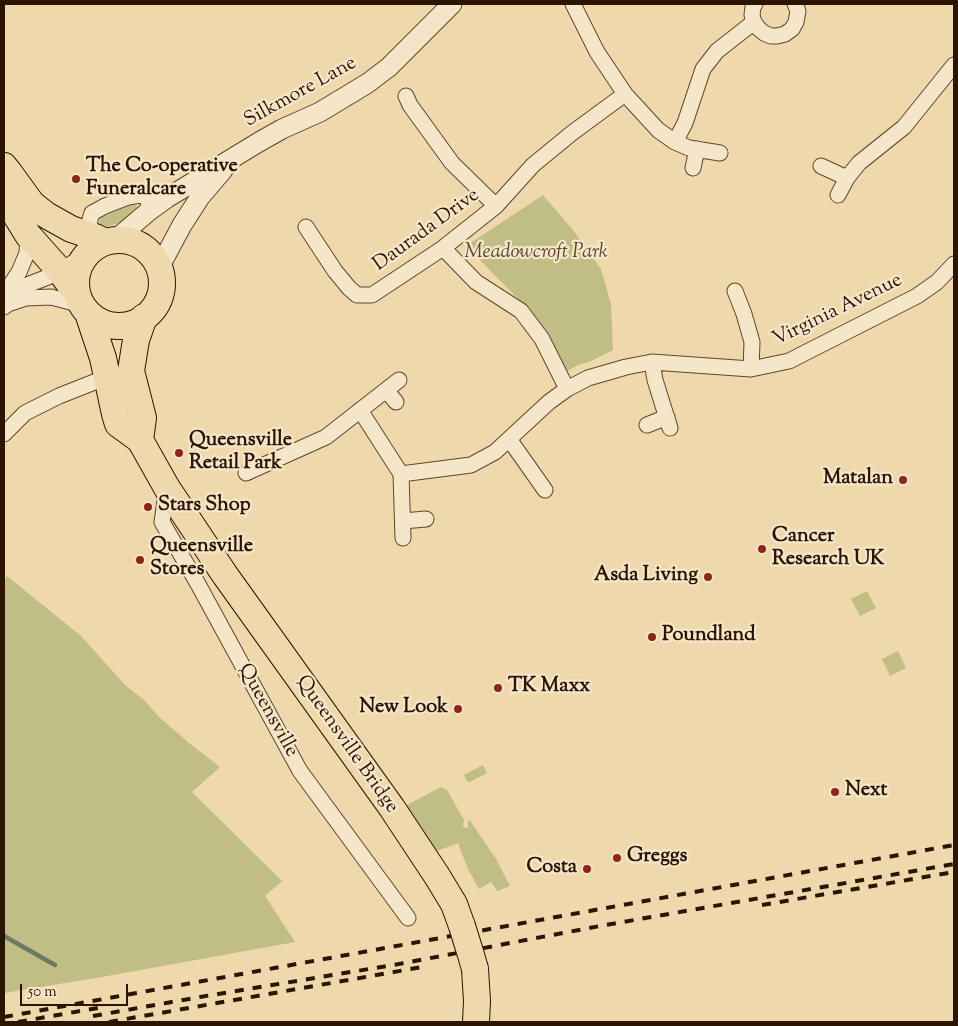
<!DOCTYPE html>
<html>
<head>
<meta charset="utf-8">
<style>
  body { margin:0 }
  #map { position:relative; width:958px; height:1026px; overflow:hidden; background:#efd9ac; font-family:"Sorts Mill Goudy",serif }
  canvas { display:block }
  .frame { position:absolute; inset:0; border:5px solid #2c1500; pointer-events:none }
  .scale { position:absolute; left:20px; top:984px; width:108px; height:22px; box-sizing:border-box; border:2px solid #2c1500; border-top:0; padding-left:6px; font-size:15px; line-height:18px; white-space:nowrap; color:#2c1500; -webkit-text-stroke:4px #f5e6c9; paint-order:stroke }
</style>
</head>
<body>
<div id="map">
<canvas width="958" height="1026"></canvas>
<div class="frame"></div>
<div class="scale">50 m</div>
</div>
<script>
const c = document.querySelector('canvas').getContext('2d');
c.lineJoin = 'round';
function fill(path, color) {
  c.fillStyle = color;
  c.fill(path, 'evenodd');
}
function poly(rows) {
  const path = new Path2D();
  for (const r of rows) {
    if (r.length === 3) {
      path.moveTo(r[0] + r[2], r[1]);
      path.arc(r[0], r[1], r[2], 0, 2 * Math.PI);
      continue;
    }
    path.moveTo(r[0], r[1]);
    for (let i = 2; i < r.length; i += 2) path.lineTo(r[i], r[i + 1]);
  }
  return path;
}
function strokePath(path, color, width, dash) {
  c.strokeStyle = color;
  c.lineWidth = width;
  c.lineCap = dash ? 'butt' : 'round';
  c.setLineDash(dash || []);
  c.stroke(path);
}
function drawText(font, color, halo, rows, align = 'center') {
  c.font = font + ' "Sorts Mill Goudy",serif';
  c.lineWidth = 4.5;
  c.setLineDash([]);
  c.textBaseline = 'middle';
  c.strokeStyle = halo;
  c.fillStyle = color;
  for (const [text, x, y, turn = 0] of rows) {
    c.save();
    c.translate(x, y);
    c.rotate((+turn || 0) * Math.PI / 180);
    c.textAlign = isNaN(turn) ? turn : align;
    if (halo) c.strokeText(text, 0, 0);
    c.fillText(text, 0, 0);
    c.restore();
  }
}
fill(poly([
  [543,195,573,230,601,269,611,304,613,350,589,362,580,364,567,371,531,312,466,246],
  [131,205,135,205,137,207,138,211,123,222,105,227,102,226,99,223,100,218],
  [7,576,81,636,126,686,144,700,158,716,189,743,220,767,192,792,282,881,265,896,295,942,102,977,4,993,4,581],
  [867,591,876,608,860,616,851,599],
  [898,651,906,668,890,676,882,659],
  [483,765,487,773,470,782,467,781,464,775],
  [441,787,447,790,464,820,463,827,468,828,468,820,471,822,496,859,510,886,498,891,497,891,491,882,479,889,468,869,459,846,459,843,434,852,405,806]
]), '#c0bd85');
strokePath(poly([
  [4,936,55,965]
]), '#6e7866', 4.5);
const minor = poly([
  [573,4,597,52,625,94,658,130,675,142,689,148,720,153],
  [755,4,753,7,752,15,754,22,758,28,764,33,771,36,777,36,785,34,792,29,796,22,798,11,795,4],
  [406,96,410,105,452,163,496,206],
  [675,142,685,123,703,69,717,51,754,22],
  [821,166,847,178],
  [693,168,697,149],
  [838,195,847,178,859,163,904,127,954,65],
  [306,227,335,271,349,288,357,295,372,295,443,248,496,206,533,165,572,133,625,94],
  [95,237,89,223,92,213,105,206,128,197,141,195,148,198,149,211],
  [443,248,476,282,521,311,542,339,567,389],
  [735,291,744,314,752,342,751,369],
  [5,293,19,272,27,253,28,235],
  [4,294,53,275,86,255],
  [4,307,8,304,26,298,51,297,82,305],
  [652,362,655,380,670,428],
  [386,390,396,402],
  [360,410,401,474,403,538],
  [647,425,667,417],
  [4,434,25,413,59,396,107,377],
  [509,439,545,490],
  [246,473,326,437,399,380],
  [401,474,471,465,495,452,549,402,567,389,588,378,626,367,652,362,751,369,789,361,917,296,937,282,954,264],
  [167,488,162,522,198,584,300,771,408,918],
  [403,521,426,519]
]);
const tertiary = poly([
  [115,240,149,211,167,198,259,142,282,129,320,112,368,83,389,67,452,4],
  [159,268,182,225,200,197,223,170]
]);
const trunk = poly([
  [4,166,8,171,32,204,46,215,71,229,95,237,105,242],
  [4,196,28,235,60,271,78,296],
  [119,283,43],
  [88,313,103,358,115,414,118,424,140,440,167,488,225,575,392,808,437,876,454,904,462,926],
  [140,440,143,418,131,371,136,340,144,317],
  [475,969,477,1001,476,1022]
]);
strokePath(minor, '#5d462b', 17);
strokePath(tertiary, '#5d462b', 21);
strokePath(trunk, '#2c1500', 28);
strokePath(minor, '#f5e6c9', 15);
strokePath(tertiary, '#f5e6c9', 19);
strokePath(trunk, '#efd9ac', 26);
strokePath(poly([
  [762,905,954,872],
  [93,1016,200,997,399,964,600,926,954,864],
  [4,1017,954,845],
  [18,1022,103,1007],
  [109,1022,428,966]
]), '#2c1500', 4, [9, 9]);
const trunkBridge = poly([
  [462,926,471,955,475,969]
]);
strokePath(trunkBridge, '#2c1500', 28, []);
strokePath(trunkBridge, '#efd9ac', 26);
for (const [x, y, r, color] of [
  [76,179,5,"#8f2418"],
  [179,453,5,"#8f2418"],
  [903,480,5,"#8f2418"],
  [148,507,5,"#8f2418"],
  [762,549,5,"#8f2418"],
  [140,560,5,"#8f2418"],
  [708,577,5,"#8f2418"],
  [652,637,5,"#8f2418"],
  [498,688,5,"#8f2418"],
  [458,709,5,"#8f2418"],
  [835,792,5,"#8f2418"],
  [617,858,5,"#8f2418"],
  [587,869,5,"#8f2418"]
]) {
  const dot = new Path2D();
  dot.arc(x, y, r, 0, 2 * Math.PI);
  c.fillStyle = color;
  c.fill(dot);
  strokePath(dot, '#f5e6c9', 2);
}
drawText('20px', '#2c1500', '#f5e6c9', [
  ["Silkmore Lane",301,93,-29],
  ["Daurada Drive",427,231,-36],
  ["Virginia Avenue",838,311,-26],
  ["Queensville",267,711,61],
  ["Queensville Bridge",346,745,55]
]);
drawText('bold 20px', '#2c1500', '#f5e6c9', [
  ["The Co-operative",86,168],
  ["Funeralcare",86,191],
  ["Queensville",189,442],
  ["Retail Park",189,465],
  ["Matalan",893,480,"right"],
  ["Stars Shop",158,507],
  ["Cancer",772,538],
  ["Research UK",772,561],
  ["Queensville",150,548],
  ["Stores",150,571],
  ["Asda Living",698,577,"right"],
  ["Poundland",662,637],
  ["TK Maxx",508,688],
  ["New Look",448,709,"right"],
  ["Next",845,792],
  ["Greggs",627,858],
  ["Costa",577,869,"right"]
], 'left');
drawText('italic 20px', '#584728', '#f5e6c9', [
  ["Meadowcroft Park",536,254]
]);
</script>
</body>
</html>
